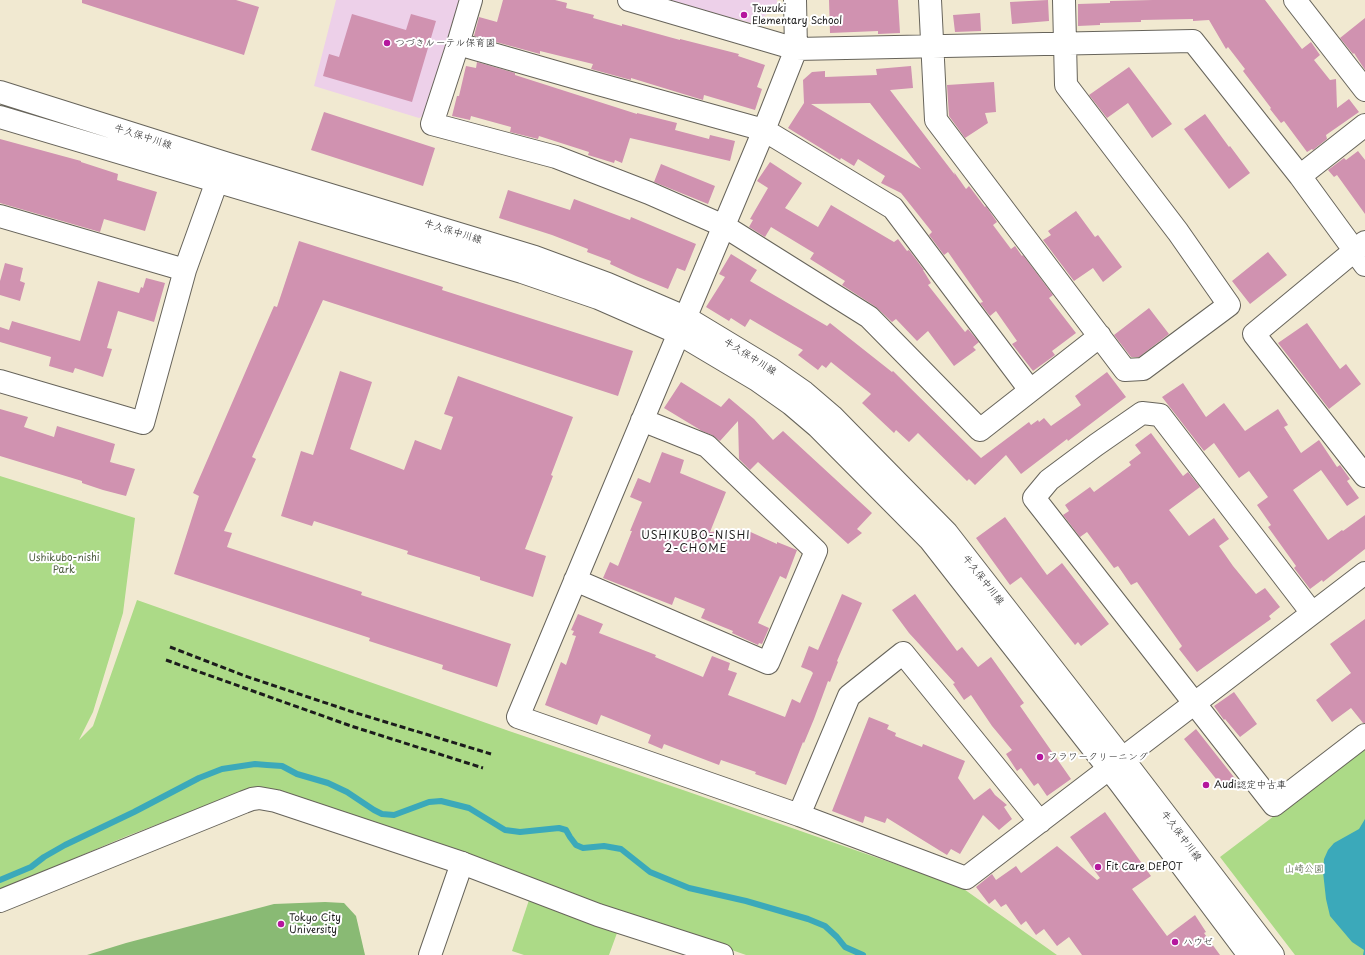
<!DOCTYPE html>
<html>
<head>
<meta charset="utf-8">
<style>
  body { margin:0 }
  canvas { display:block; background:#f1e9d1 }
</style>
</head>
<body>
<canvas width="1365" height="955"></canvas>
<script>
const c = document.querySelector('canvas').getContext('2d');
c.lineJoin = 'round';
function fill(path, color) {
  c.fillStyle = color;
  c.fill(path, 'evenodd');
}
function poly(rows) {
  const path = new Path2D();
  for (const r of rows) {
    path.moveTo(r[0], r[1]);
    for (let i = 2; i < r.length; i += 2) path.lineTo(r[i], r[i + 1]);
  }
  return path;
}
function strokePath(path, color, width, dash) {
  c.strokeStyle = color;
  c.lineWidth = width;
  c.lineCap = dash ? 'butt' : 'round';
  c.setLineDash(dash || []);
  c.stroke(path);
}
function drawText(font, color, halo, rows, align = 'center') {
  c.font = font + ' "Playpen Sans","Klee One",sans-serif';
  c.lineWidth = 4;
  c.setLineDash([]);
  c.textBaseline = 'middle';
  c.strokeStyle = halo;
  c.fillStyle = color;
  for (const [text, x, y, turn = 0] of rows) {
    c.save();
    c.translate(x, y);
    c.rotate((+turn || 0) * Math.PI / 180);
    c.textAlign = isNaN(turn) ? turn : align;
    if (halo) c.strokeText(text, 0, 0);
    c.fillText(text, 0, 0);
    c.restore();
  }
}
fill(poly([
  [336,0,461,0,427,114,419,118,314,86],
  [665,0,777,0,777,6,755,24]
]), '#edd0e9');
fill(poly([
  [0,476,135,518,123,613,93,712,79,740,93,726,137,600,509,731,683,790,961,887,1057,955,746,955,624,912,258,786,127,836,0,890],
  [1365,747,1365,955,1295,955,1220,857],
  [529,900,617,933,609,955,524,955,512,951]
]), '#acda87');
fill(poly([
  [325,902,344,903,356,916,365,955,87,955,126,943,274,904]
]), '#89ba74');
fill(poly([
  [1365,819,1365,955,1363,955,1364,950,1352,942,1330,916,1326,899,1323,872,1324,859,1328,850,1334,843,1359,829]
]), '#3ba9ba');
strokePath(poly([
  [0,880,31,867,44,857,65,845,134,812,199,778,222,769,255,764,267,765,282,766,297,774,328,783,347,792,374,810,382,814,394,815,429,802,441,801,469,808,505,830,520,832,559,828,566,830,570,837,576,845,583,848,604,846,621,849,650,872,689,888,746,901,808,919,825,926,837,937,845,947,863,955]
]), '#3ba9ba', 6);
fill(poly([
  [82,0,236,0,259,7,244,55,82,3],
  [503,0,555,0,567,3,566,8,594,15,593,18,622,26,622,24,680,40,680,39,739,54,738,56,765,65,757,87,762,89,755,110,704,95,703,100,631,78,631,80,591,69,593,64,540,51,540,54,474,36,479,17,497,22],
  [829,0,898,0,900,33,878,34,878,31,830,33],
  [1048,0,1049,21,1012,24,1010,2],
  [1153,0,1265,0,1302,49,1311,42,1320,55,1314,60,1330,80,1336,79,1337,108,1349,99,1359,112,1326,135,1327,139,1313,150,1312,149,1307,152,1284,121,1281,123,1270,109,1271,108,1243,71,1245,69,1228,47,1226,49,1209,20,1193,21,1193,19,1141,20,1141,22,1100,23,1100,25,1078,26,1078,4,1110,3,1110,1],
  [980,13,981,31,955,32,953,15],
  [352,14,406,30,411,14,436,21,412,102,323,76,329,54,339,57],
  [1365,18,1365,70,1354,53,1353,54,1340,38],
  [477,62,515,73,515,75,637,114,637,113,677,123,675,130,709,139,710,135,735,141,730,161,630,138,622,163,615,160,614,163,588,155,589,152,539,136,538,139,510,132,511,127,471,116,470,120,452,116,457,96,459,96,466,66,476,68],
  [911,66,913,88,890,90,955,175,954,172,966,189,969,186,985,207,986,206,997,222,993,225,1011,249,1015,246,1022,256,1023,255,1053,295,1049,298,1076,333,1052,351,1055,355,1033,371,1012,344,1017,341,996,311,990,316,980,303,983,302,948,252,944,255,929,235,932,232,901,193,881,183,885,176,858,159,854,166,841,158,840,160,788,128,804,103,803,80,812,72,825,71,825,77,877,75,876,69],
  [870,103,921,169,811,104],
  [1129,67,1172,124,1152,138,1128,103,1107,118,1089,95],
  [994,82,996,112,985,113,988,123,965,138,949,116,947,85],
  [324,112,435,148,423,186,311,150],
  [1205,114,1229,147,1230,146,1250,173,1229,189,1184,129],
  [0,139,81,161,81,162,118,174,117,180,157,192,145,231,104,219,100,232,0,203],
  [1358,151,1365,160,1365,214,1337,175,1334,177,1328,170,1344,158,1346,160],
  [770,162,802,183,785,208,818,227,831,205,894,242,898,239,907,251,909,250,924,270,923,270,931,283,928,285,965,332,968,329,979,342,973,347,976,350,954,366,928,331,917,341,896,319,892,322,876,307,842,285,845,281,810,259,814,253,771,227,765,237,749,227,753,220,750,219,768,188,757,181],
  [661,164,715,186,708,204,654,182],
  [508,190,570,210,574,199,630,220,631,217,696,244,685,271,677,268,668,289,636,276,610,264,611,261,587,252,588,249,552,235,499,218],
  [1076,211,1095,237,1098,235,1122,267,1103,282,1093,268,1074,281,1043,240,1051,235,1048,231],
  [299,241,443,287,442,290,633,351,618,396,323,300,252,457,256,459,224,531,232,533,227,547,362,592,361,595,511,644,497,687,442,669,443,665,369,641,370,638,174,574,199,496,193,493,274,306,277,307],
  [1268,252,1287,275,1250,304,1232,281],
  [731,254,757,270,750,281,827,326,830,323,892,372,893,371,981,458,1029,422,1031,425,1038,420,1039,422,1044,418,1051,426,1081,405,1075,396,1107,372,1126,397,1068,441,1067,439,1021,474,1006,455,975,485,969,479,967,481,918,433,909,442,896,430,894,433,862,403,871,394,831,362,826,368,822,365,818,370,798,355,803,350,750,319,745,327,731,318,729,321,706,307,725,277,719,274],
  [5,263,23,268,20,281,25,283,20,301,0,295,0,281],
  [146,278,165,283,154,322,118,311,107,348,112,349,103,377,75,368,73,373,49,366,51,357,0,342,0,327,9,330,12,321,80,341,98,281,139,293,141,287,143,288],
  [1149,308,1169,334,1139,357,1131,357,1114,335],
  [1307,323,1340,369,1346,364,1361,384,1329,409,1278,343],
  [340,371,372,382,350,449,404,470,415,440,441,450,453,417,444,414,458,376,573,417,551,475,553,476,525,549,546,556,533,597,480,580,480,577,407,554,408,551,314,521,312,526,281,516,301,451,313,455],
  [681,382,721,407,729,398,754,419,773,440,783,431,872,513,857,529,862,533,848,544,758,462,750,470,739,459,738,421,720,441,712,435,702,431,664,408],
  [1183,383,1206,417,1224,403,1245,431,1278,409,1288,425,1284,427,1301,453,1319,440,1337,467,1340,465,1350,479,1347,481,1359,498,1347,506,1321,470,1293,490,1328,540,1342,530,1343,531,1365,515,1365,549,1323,582,1322,580,1310,589,1294,568,1296,566,1268,527,1271,525,1257,505,1268,497,1249,471,1239,478,1214,443,1204,451,1162,397],
  [0,409,28,417,24,427,54,437,57,426,115,444,110,462,135,469,126,496,103,490,82,483,82,481,0,456],
  [1151,433,1183,476,1188,472,1200,487,1169,510,1189,536,1214,518,1229,539,1219,546,1233,566,1256,594,1265,588,1280,607,1269,616,1271,619,1197,672,1179,649,1182,646,1137,582,1131,585,1118,566,1114,568,1087,532,1080,537,1063,515,1069,511,1065,505,1090,487,1094,492,1131,465,1129,462,1141,453,1135,445],
  [662,452,684,460,680,473,726,492,710,532,744,529,777,544,777,542,797,550,786,579,780,576,758,623,769,628,762,644,759,643,758,645,732,633,733,631,701,618,705,609,675,597,672,605,603,578,610,562,618,566,632,531,630,531,642,502,630,497,638,478,650,483],
  [1005,517,1047,575,1062,563,1109,624,1081,646,1078,642,1075,645,1021,577,1010,585,976,538],
  [842,594,862,603,837,661,838,662,830,682,828,681,814,719,804,743,803,742,786,785,755,774,756,772,721,760,719,765,664,744,662,749,648,743,651,735,601,715,597,725,545,705,561,662,566,665,576,636,572,635,574,631,571,630,578,614,603,624,599,633,656,655,655,657,703,677,712,656,730,663,728,670,737,673,728,695,785,717,792,699,800,703,813,673,811,671,801,667,809,646,818,650],
  [915,594,957,651,962,647,978,667,991,657,1024,703,1020,706,1071,779,1047,796,1038,783,1034,786,1021,768,1017,771,1006,754,1012,750,992,726,971,695,964,700,953,684,955,683,909,633,892,610],
  [1365,619,1365,723,1363,723,1351,708,1332,722,1316,700,1351,673,1330,644],
  [1234,692,1257,724,1240,737,1225,719,1224,720,1214,706],
  [869,717,889,725,887,729,896,733,895,736,922,747,923,744,965,761,958,778,974,800,990,788,995,795,1007,805,1004,807,1012,819,999,830,983,815,960,854,951,849,947,855,887,818,885,823,865,816,863,823,832,811],
  [1196,729,1237,781,1225,790,1184,739],
  [1105,812,1151,876,1132,889,1167,936,1195,915,1206,932,1204,933,1220,955,1082,955,1069,937,1057,946,1044,929,1036,935,1026,921,1021,925,1006,904,1001,907,995,899,989,904,976,887,992,874,996,880,1016,866,1021,873,1057,846,1097,880,1100,878,1070,837]
]), '#d092b0');
const minor = poly([
  [471,0,458,44,432,124,556,157,649,193,724,226,869,317,980,430,1100,336],
  [629,0,796,49,795,0],
  [930,0,936,120,1125,370,1143,369,1229,305,1178,232,1066,85,1064,0],
  [1295,0,1365,90],
  [458,44,580,79,764,130,893,208,1030,390],
  [1300,176,1365,125],
  [0,216,185,270],
  [1365,242,1254,334,1365,476],
  [1365,265,1300,176,1193,41,796,49,764,130,518,717,799,815,966,878,1365,573],
  [0,381,143,423,185,270,217,181],
  [575,580,768,663,816,551,707,446,642,420],
  [1312,613,1160,415,1142,413,1096,445,1049,480,1034,498,1274,805,1365,735],
  [799,815,849,696,903,653,1040,822],
  [430,955,462,863]
]);
const tertiary = poly([
  [0,92,225,163,535,257,608,284,685,317,771,369,804,392,832,416,947,533,1123,759,1273,955],
  [0,117,522,272,598,298,678,333,757,380,791,404,818,427,930,540,1120,783,1249,955],
  [0,901,244,802,252,799,259,798,276,801,462,863,598,915,722,955]
]);
strokePath(minor, '#67645b', 24);
strokePath(tertiary, '#67645b', 24);
strokePath(minor, '#fff', 22);
strokePath(tertiary, '#fff', 22);
strokePath(poly([
  [170,647,245,676,353,712,491,754],
  [166,660,351,726,483,768]
]), '#1c1c1c', 3, [6, 3]);
for (const [x, y, r, color] of [
  [744,15,4,"#b5179e"],
  [387,43,4,"#b5179e"],
  [1040,757,4,"#b5179e"],
  [1206,785,4,"#b5179e"],
  [1098,867,4,"#b5179e"],
  [281,924,4,"#b5179e"],
  [1175,942,4,"#b5179e"]
]) {
  const dot = new Path2D();
  dot.arc(x, y, r, 0, 2 * Math.PI);
  c.fillStyle = color;
  c.fill(dot);
  strokePath(dot, '#fff', 1.5);
}
drawText('10px', '#1c1c1c', '#fff', [
  ["Tsuzuki",752,9],
  ["Elementary School",752,21],
  ["つづきルーテル保育園",395,43],
  ["フラワークリーニング",1048,757],
  ["Audi認定中古車",1214,785],
  ["Fit Care DEPOT",1106,867],
  ["Tokyo City",289,918],
  ["University",289,930],
  ["ハウゼ",1183,942]
], 'left');
drawText('10px', '#1c1c1c', '#fff', [
  ["牛久保中川線",143,137,18],
  ["牛久保中川線",453,232,17],
  ["牛久保中川線",750,357,32],
  ["牛久保中川線",983,580,52],
  ["牛久保中川線",1181,836,53]
]);
drawText('10px', '#4e5e41', '#fff', [
  ["Ushikubo-nishi",64,558],
  ["Park",64,570],
  ["山崎公園",1304,869]
]);
c.letterSpacing = '1px';
drawText('11px', '#1c1c1c', '#fff', [
  ["USHIKUBO-NISHI",696,536],
  ["2-CHOME",696,549]
]);
c.letterSpacing = '0px';
</script>
</body>
</html>
